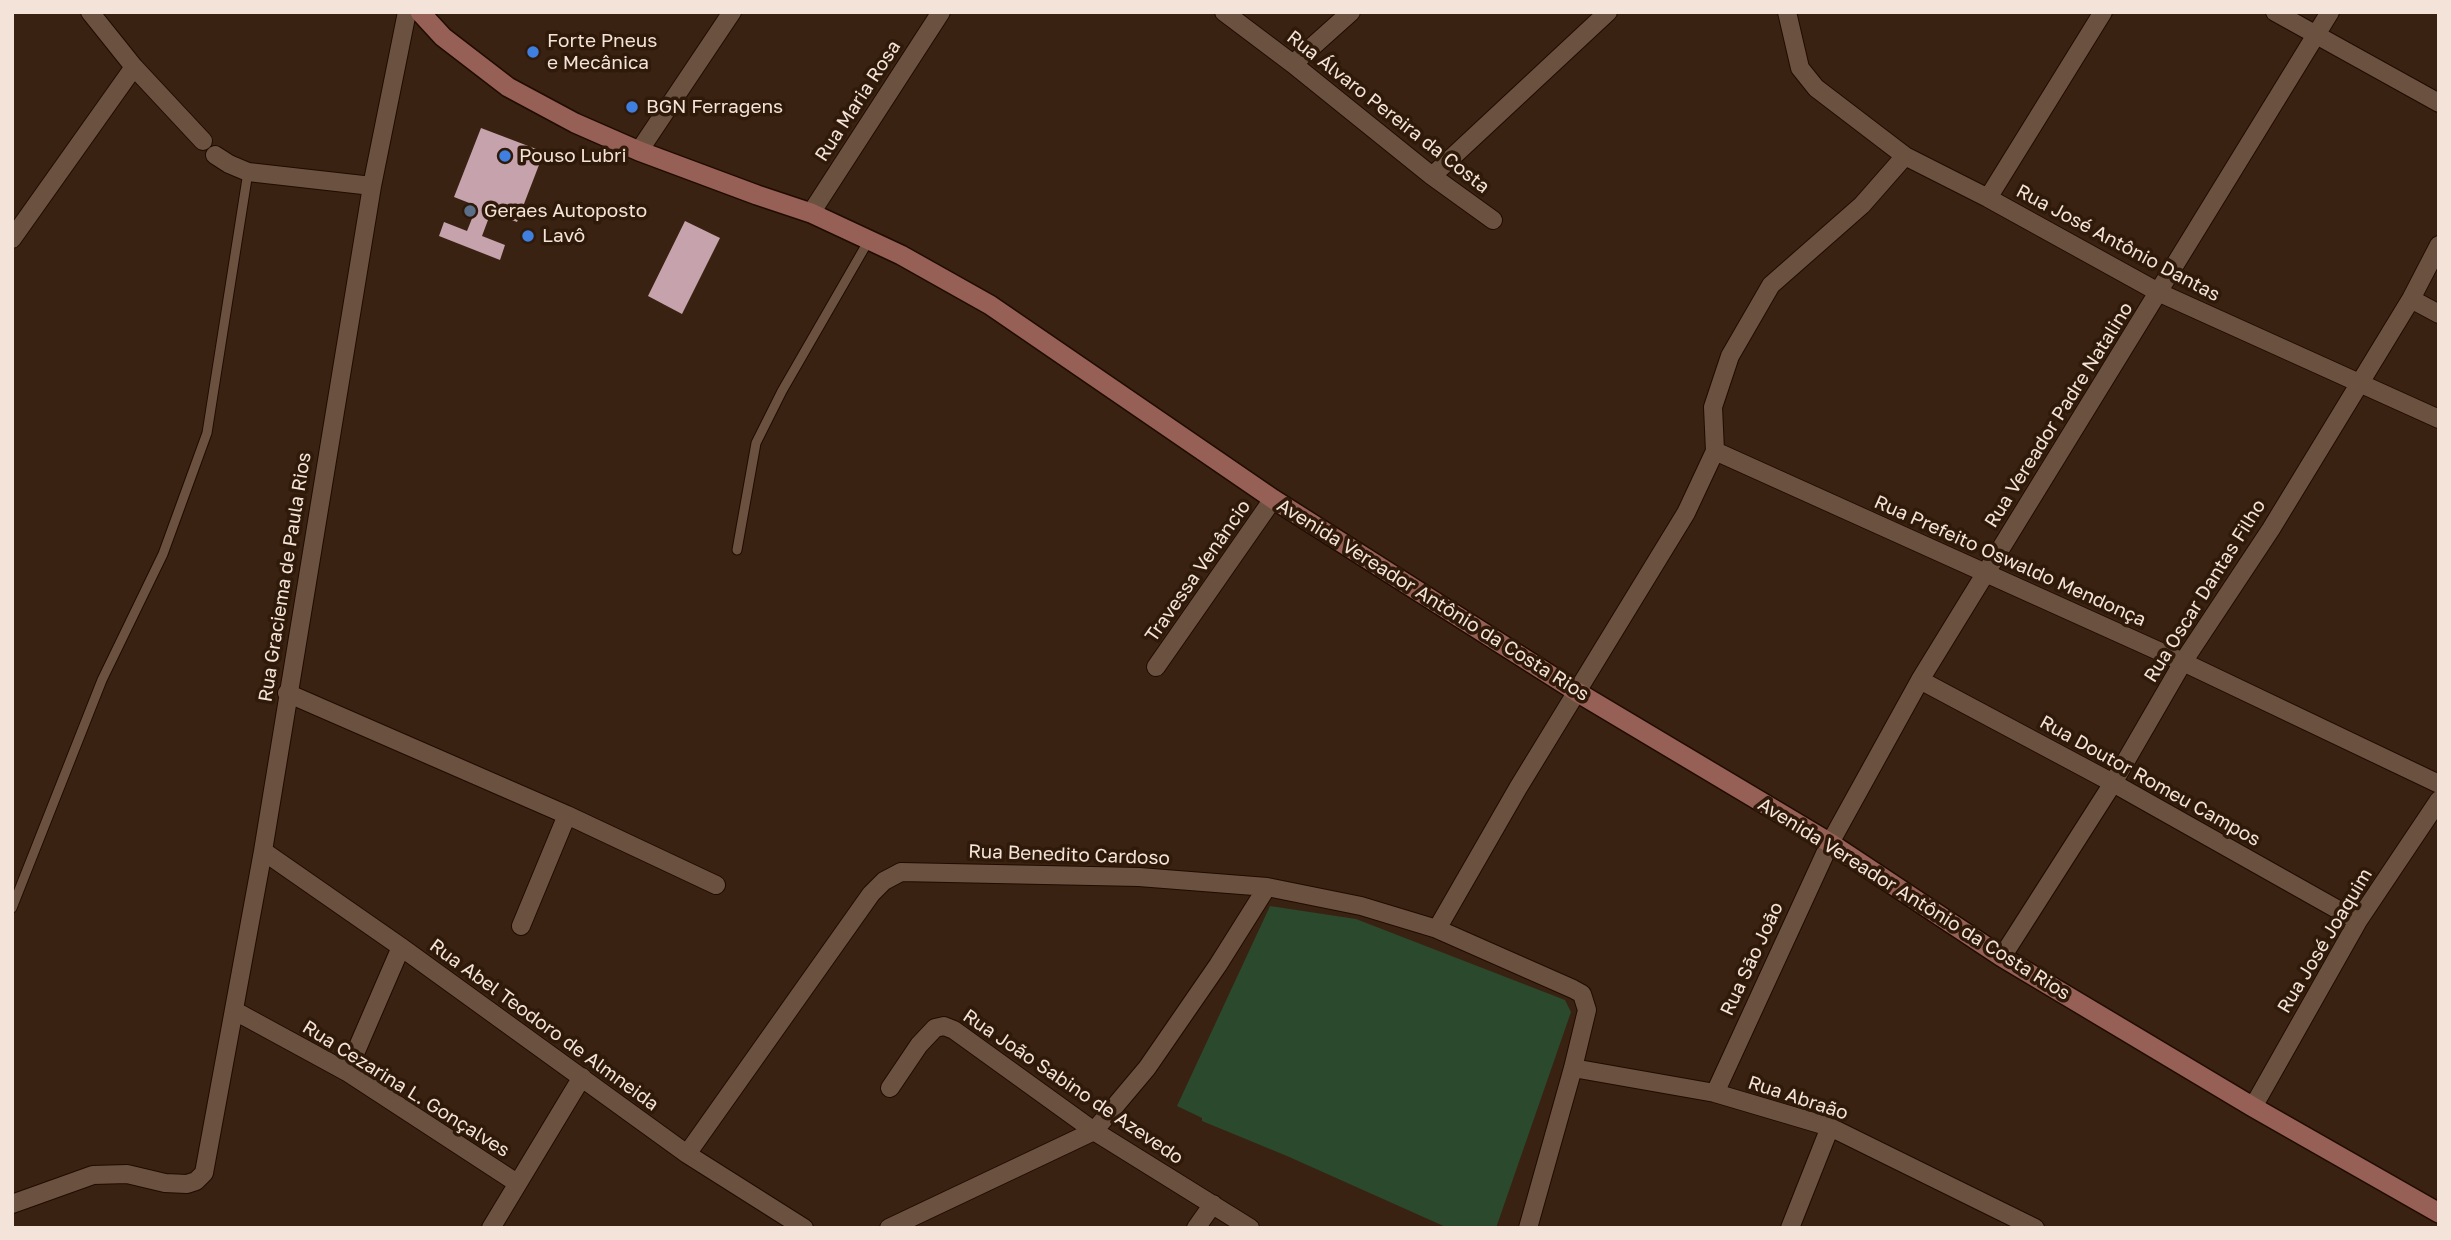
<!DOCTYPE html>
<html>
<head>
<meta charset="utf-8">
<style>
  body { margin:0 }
  #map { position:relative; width:2451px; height:1240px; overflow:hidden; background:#3a2212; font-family:"Golos Text",sans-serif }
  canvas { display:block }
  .frame { position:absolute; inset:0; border:14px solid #f4e3d9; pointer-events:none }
</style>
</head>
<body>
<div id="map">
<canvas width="2451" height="1240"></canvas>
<div class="frame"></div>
</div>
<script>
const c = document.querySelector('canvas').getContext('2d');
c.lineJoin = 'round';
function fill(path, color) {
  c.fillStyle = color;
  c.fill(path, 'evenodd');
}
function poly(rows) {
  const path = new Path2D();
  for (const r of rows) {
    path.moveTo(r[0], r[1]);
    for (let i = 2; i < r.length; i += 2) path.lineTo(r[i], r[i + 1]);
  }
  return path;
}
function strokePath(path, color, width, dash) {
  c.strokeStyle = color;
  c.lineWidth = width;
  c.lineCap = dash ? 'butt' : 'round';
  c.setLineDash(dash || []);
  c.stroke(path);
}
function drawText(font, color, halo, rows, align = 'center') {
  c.font = font + ' "Golos Text",sans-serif';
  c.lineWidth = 7;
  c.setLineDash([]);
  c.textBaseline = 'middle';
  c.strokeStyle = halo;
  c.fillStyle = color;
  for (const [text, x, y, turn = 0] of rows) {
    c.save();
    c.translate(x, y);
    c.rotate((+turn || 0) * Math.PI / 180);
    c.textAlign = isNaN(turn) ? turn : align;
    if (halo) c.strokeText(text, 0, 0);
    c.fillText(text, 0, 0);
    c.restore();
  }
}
fill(poly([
  [1270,906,1356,919,1565,1000,1571,1012,1496,1228,1448,1228,1287,1156,1202,1121,1202,1118,1177,1106]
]), '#2a492d');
fill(poly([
  [481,128,544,152,517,222,491,212,482,236,505,245,500,260,439,236,444,222,467,231,477,206,454,197],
  [685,221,720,238,682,314,648,296]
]), '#c6a2ad');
const service = poly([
  [737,550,756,443,782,391,869,240],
  [12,908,102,680,163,554,207,433,248,172]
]);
const minor = poly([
  [90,12,134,67,203,141],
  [1224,12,1293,64,1432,176,1493,220],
  [1787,12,1800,68,1816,88,1905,156,1988,198,2160,293,2439,419],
  [2275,12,2439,103],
  [1293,64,1351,12],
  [639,151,732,12],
  [215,155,229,164,248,172,372,186],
  [1432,176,1608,12],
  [1988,198,2103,12],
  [811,213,941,12],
  [12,239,134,67],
  [2411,299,2439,314],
  [1715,451,2183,662,2439,784],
  [1156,667,1273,499],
  [1920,680,2113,783,2358,921],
  [287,693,567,815,716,885],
  [263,851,401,947,687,1154,804,1228],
  [521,926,567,815],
  [1437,929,1518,788,1686,513,1715,451,1713,407,1730,356,1771,285,1862,205,1905,156],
  [2002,957,2113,783,2183,662,2271,529,2411,299,2439,245],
  [235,1011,347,1072,517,1183],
  [1573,1068,1715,1093,1830,1127,2035,1228],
  [347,1072,401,947],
  [890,1088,919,1045,935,1028,944,1026,954,1030,1094,1131,1250,1228],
  [1715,1093,1830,843,1920,680,2330,12],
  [2253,1107,2358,921,2439,800],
  [687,1154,871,894,884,881,901,872,1139,877,1267,887,1361,906,1437,929,1573,989,1582,994,1587,1010,1573,1068,1528,1228],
  [12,1204,93,1175,127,1174,165,1183,187,1184,196,1181,204,1173,263,851,372,186,407,12],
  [491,1228,582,1077],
  [889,1228,1094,1131,1147,1068,1218,965,1267,887],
  [1196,1228,1213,1204],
  [1790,1228,1830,1127]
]);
const secondary = poly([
  [420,12,443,37,508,87,575,123,639,151,757,195,811,213,901,255,990,305,1273,499,1577,692,1830,843,2002,957,2253,1107,2439,1213]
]);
strokePath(service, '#200b00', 11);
strokePath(minor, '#200b00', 20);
strokePath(secondary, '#200b00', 22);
strokePath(service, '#6b513f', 9);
strokePath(minor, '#6b513f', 18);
strokePath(secondary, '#976057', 19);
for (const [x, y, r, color] of [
  [533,52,7,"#3f7fe0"],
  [632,107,7,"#3f7fe0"],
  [505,156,7,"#3f7fe0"],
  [470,211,7,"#5c6f8a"],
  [528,236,7,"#3f7fe0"]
]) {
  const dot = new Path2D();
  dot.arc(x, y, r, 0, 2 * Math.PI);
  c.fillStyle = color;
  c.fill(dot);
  strokePath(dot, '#2f1908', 2.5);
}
drawText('19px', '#f4e3d9', '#2f1908', [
  ["Forte Pneus",547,41],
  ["e Mecânica",547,63],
  ["BGN Ferragens",646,107],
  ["Pouso Lubri",519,156],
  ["Geraes Autoposto",484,211],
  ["Lavô",542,236]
], 'left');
drawText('19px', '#f4e3d9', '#2f1908', [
  ["Rua Maria Rosa",858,101,-57],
  ["Rua Álvaro Pereira da Costa",1388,112,38],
  ["Rua José Antônio Dantas",2118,243,28],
  ["Rua Vereador Padre Natalino",2059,415,-58],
  ["Rua Prefeito Oswaldo Mendonça",2010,561,24],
  ["Travessa Venâncio",1198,571,-55],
  ["Rua Graciema de Paula Rios",285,577,-81],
  ["Rua Oscar Dantas Filho",2205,591,-58],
  ["Avenida Vereador Antônio da Costa Rios",1433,600,32],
  ["Rua Doutor Romeu Campos",2150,781,29],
  ["Rua Benedito Cardoso",1069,855,2],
  ["Avenida Vereador Antônio da Costa Rios",1914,899,32],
  ["Rua José Joaquim",2325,941,-59],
  ["Rua São João",1752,959,-65],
  ["Rua Abel Teodoro de Almneida",544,1025,36],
  ["Rua João Sabino de Azevedo",1073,1087,34],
  ["Rua Cezarina L. Gonçalves",406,1089,32],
  ["Rua Abraão",1798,1098,18]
]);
</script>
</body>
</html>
